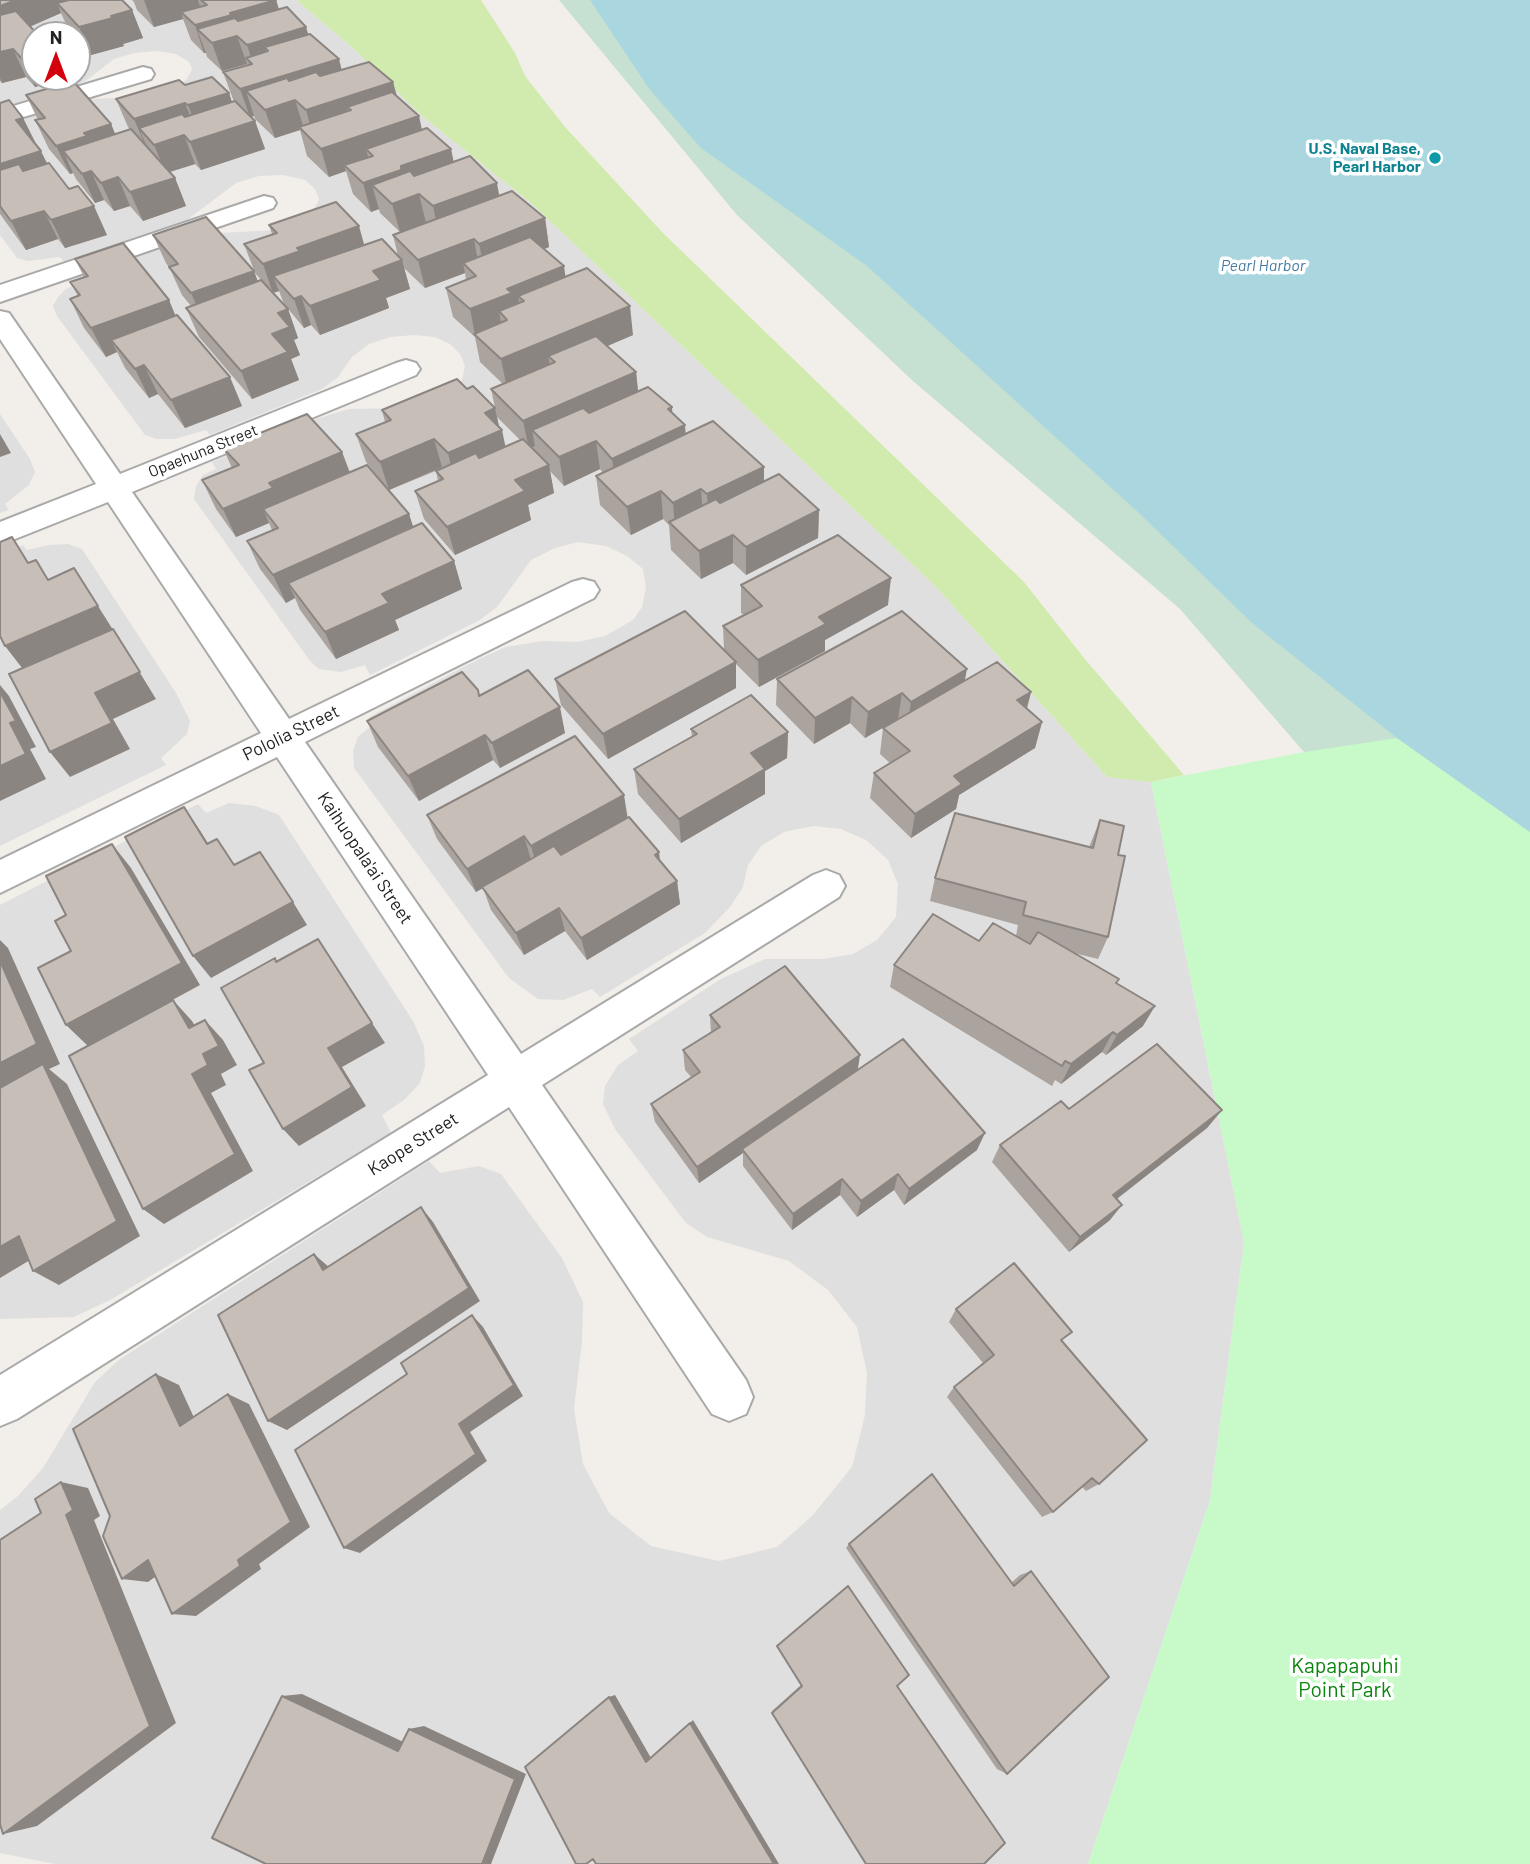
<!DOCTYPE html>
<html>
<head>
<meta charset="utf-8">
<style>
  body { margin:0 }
  #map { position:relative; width:1530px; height:1864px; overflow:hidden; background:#f2eee9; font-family:Barlow,sans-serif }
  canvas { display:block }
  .north { position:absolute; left:21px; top:21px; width:70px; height:70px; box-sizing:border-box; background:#fff; border:2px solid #a7a7a7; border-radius:50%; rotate:0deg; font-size:19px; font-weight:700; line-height:28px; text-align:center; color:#222 }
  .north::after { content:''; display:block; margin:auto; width:24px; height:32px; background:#d4000e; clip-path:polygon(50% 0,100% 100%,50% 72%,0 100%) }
</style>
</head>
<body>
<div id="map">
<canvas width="1530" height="1864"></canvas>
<div class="north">N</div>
</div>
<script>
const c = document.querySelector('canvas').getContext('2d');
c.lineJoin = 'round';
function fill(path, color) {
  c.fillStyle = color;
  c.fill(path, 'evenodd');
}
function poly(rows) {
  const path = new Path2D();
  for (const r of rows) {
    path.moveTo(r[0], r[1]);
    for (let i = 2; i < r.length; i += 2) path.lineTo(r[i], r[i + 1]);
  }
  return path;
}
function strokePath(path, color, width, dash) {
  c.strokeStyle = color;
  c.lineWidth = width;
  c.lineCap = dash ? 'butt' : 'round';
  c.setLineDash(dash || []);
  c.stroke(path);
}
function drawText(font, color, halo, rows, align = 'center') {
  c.font = font + ' Barlow,sans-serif';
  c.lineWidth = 7;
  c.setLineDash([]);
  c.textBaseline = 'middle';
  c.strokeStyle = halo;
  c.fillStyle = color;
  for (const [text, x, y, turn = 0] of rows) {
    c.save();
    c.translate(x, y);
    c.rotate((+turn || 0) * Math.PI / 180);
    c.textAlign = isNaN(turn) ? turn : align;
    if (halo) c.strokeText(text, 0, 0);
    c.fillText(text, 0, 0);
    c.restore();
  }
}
fill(poly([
  [0,0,296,0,354,49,422,116,531,203,935,586,1106,776,1151,782,1244,1243,1210,1500,1088,1864,55,1864,0,1853,0,1510,18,1496,43,1468,95,1382,120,1359,429,1161,440,1173,479,1166,501,1174,562,1258,583,1302,582,1341,574,1409,583,1464,609,1513,651,1546,719,1561,777,1547,812,1516,852,1467,865,1415,867,1373,857,1327,828,1290,789,1261,707,1237,686,1223,615,1129,603,1104,605,1086,618,1065,638,1051,629,1039,721,979,765,959,823,959,853,954,877,940,896,917,898,884,888,860,866,840,841,829,813,826,784,832,761,846,748,865,743,887,730,907,705,933,600,997,592,989,563,1000,538,999,509,978,354,768,353,751,358,737,373,724,369,717,477,660,506,647,543,641,578,642,605,636,633,620,642,607,646,588,643,569,627,556,606,546,578,542,555,548,531,560,497,607,480,620,370,675,365,665,341,672,319,669,310,661,194,499,196,486,203,475,216,469,212,462,319,418,349,409,404,408,445,395,462,380,465,366,460,354,450,344,435,337,414,335,390,337,369,344,352,357,337,378,322,389,210,435,206,430,175,439,157,439,145,435,57,316,53,306,58,297,66,289,79,283,77,278,201,234,276,230,313,211,319,199,315,189,305,180,283,175,259,176,236,183,187,220,64,262,60,257,28,261,17,258,0,235,0,126,90,99,137,97,176,88,187,79,192,69,189,62,176,54,157,51,134,53,114,59,87,80,67,90,0,109],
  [35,35,77,35,77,77,35,77],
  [0,414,30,459,35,472,29,485,5,504,9,510,0,513],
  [68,544,82,549,176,693,190,721,187,734,161,758,166,765,0,846,0,554,23,545,27,550,49,545],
  [229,803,256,806,279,815,413,1021,424,1046,425,1066,420,1083,404,1100,382,1115,391,1133,110,1300,74,1317,0,1319,0,905,198,804,206,813]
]), '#e0dfdf');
fill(poly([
  [296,0,481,0,515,53,525,76,565,127,664,234,1024,582,1084,658,1184,775,1151,782,1107,777,935,586,531,203,422,116,354,49]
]), '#d1ebaf');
fill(poly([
  [559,0,634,0,1530,764,1530,957,1304,752,1180,609,913,381,737,215]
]), '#c6e0d2');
fill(poly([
  [1397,738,1530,832,1530,1864,1088,1864,1210,1500,1244,1243,1151,782,1304,752]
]), '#c7fac8');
fill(poly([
  [590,0,1530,0,1530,832,1397,738,1252,623,1138,512,867,266,701,148,650,90]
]), '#aad7df');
const minor = poly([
  [143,67,151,69,154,74,151,79,0,124,0,110,143,67],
  [264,196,273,198,276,203,273,208,0,302,0,285,264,196],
  [0,311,9,313,120,474,396,363,406,360,416,363,420,369,416,375,132,492,289,719,572,582,583,579,594,582,599,590,594,598,305,742,521,1054,813,875,826,870,839,875,845,886,839,897,542,1085,746,1380,753,1397,746,1414,729,1421,712,1414,509,1107,17,1419,0,1426,0,1375,488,1075,277,757,0,893,0,860,261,733,108,502,0,545,0,522,96,484,0,339,0,311]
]);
strokePath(minor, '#a9a9a9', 4);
fill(minor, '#fff');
fill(poly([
  [0,0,132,10,143,38,123,44,124,46,91,55,77,40,77,35,73,35,69,31,61,13,30,27,35,77,69,77,35,87,26,77,2,83,0,81],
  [132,0,276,0,279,9,306,27,308,34,342,70,393,82,397,96,422,130,451,149,453,162,499,196,545,218,549,247,544,249,565,277,633,335,607,346,636,372,638,391,672,407,672,412,686,434,764,467,764,482,819,510,818,538,746,575,733,563,701,579,671,550,669,525,663,519,631,535,600,505,596,476,603,473,600,469,564,486,550,471,554,493,528,505,531,520,455,555,424,519,415,491,438,481,436,471,443,468,389,490,366,462,356,434,385,422,382,410,467,389,495,408,499,427,505,446,520,440,497,417,491,389,503,384,480,362,475,337,453,317,446,288,466,280,465,273,425,288,404,268,410,289,386,298,389,308,320,335,311,325,304,328,284,304,279,291,273,293,255,273,244,244,272,234,269,225,365,245,398,256,393,235,426,223,400,232,380,213,379,209,371,212,353,194,346,171,329,177,307,156,300,130,275,138,255,119,254,116,251,117,255,121,265,149,201,170,195,164,170,172,175,178,186,206,143,221,130,206,114,211,104,200,95,203,76,179,73,173,70,174,49,149,35,120,38,120,26,95,111,124,115,134,130,130,128,127,116,99,185,85,229,93,232,102,234,102,223,72,248,65,247,64,222,71,207,57,206,53,204,53,191,40,183,19,154,27,137,10,134,2],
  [0,103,23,118,37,146,47,163,107,235,65,248,58,239,26,250,0,214],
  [153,235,254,271,258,282,288,309,298,338,294,340,300,355,291,359,299,380,252,399,199,337,186,308,191,306,182,295,170,269,166,263],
  [75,259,169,300,175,316,242,406,185,428,158,394,149,398,125,368,117,352,106,357,84,328,70,299,78,296,70,282,84,277],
  [223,448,342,452,350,472,409,514,413,527,454,561,462,589,395,620,399,630,336,659,300,610,295,598,286,603,260,569,247,541,272,530,269,523,236,537,216,509,202,480,232,468],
  [741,585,888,605,825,640,825,651,759,687,736,664,736,688,608,759,561,705,555,679,724,650,723,626,744,615,741,613],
  [777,679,965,680,1031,692,1027,709,1042,722,1035,748,959,795,956,809,911,838,870,798,874,773,890,763,880,754,883,728,898,719,865,738,850,723,814,744,776,705],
  [479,696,565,733,500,768,493,760,419,801,378,747,367,721],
  [691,729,788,732,787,758,765,771,765,794,681,843,638,794,634,769,692,737],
  [427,815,628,818,660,862,677,881,680,904,587,960,565,931,524,955,491,910,483,888,476,892,437,839],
  [1100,820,1118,855,1108,937,1098,959,1074,953,1117,984,1143,1026,1106,1055,1102,1052,1061,1084,1055,1080,1052,1086,890,987,894,965,979,941,1016,936,1018,925,930,901,935,878,1089,847],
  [710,1015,858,1070,977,1150,904,1205,894,1190,857,1217,840,1195,792,1230,743,1166,743,1153,699,1183,655,1122,651,1104,691,1077,685,1070,683,1050,711,1033],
  [1069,1109,1222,1110,1207,1128,1117,1199,1110,1220,1069,1252,992,1162,1000,1145],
  [956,1309,1063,1342,1099,1484,1086,1491,1082,1487,1053,1512,1042,1517,947,1397,954,1387,983,1363,949,1322],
  [849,1544,1012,1582,1020,1575,1031,1571,1007,1774,997,1769,846,1548],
  [848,1586,897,1686,772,1713,772,1711,801,1685,776,1646]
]), '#aba39e');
fill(poly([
  [16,0,79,0,57,3,61,13,3,38,0,33,0,6],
  [144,0,198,0,202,13,181,12,183,19,154,27],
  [276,0,284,27,237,36,247,64,222,71,212,43,197,29,206,53,204,53,195,25,230,13],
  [132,10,143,38,123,44,124,46,91,55,79,27,111,16],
  [306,27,314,55,268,51,265,47,271,68,256,73,247,45],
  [13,49,26,77,2,83,0,78,0,52],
  [35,55,35,77,69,77,35,87,22,59],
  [339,59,346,87,295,100,304,129,299,127,300,130,275,138,265,110,246,91,254,116,250,117,240,89],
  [393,82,400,110,351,110,347,107,352,126,314,139,306,110],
  [229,93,238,121,199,134,188,105],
  [185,103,196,131,139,128,147,147,146,147,134,119],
  [419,116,425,144,373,156,366,149,370,163,344,165,346,171,329,177,321,149],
  [23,118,37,146,16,120],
  [255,121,265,149,201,170,190,142],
  [111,124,123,153,63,151,73,173,70,174,56,146,84,133],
  [184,135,195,164,166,173,154,145],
  [451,149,457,178,419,194,426,223,400,232,392,204,372,185,379,209,371,212,363,183,401,166],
  [41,151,55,180,0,197,0,164],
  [91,171,104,200,95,203,82,174],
  [118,177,130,206,114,211,101,183],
  [175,178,186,206,143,221,130,192],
  [497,183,502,211,439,235,433,206],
  [94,206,107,235,65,248,51,220],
  [44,211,58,239,26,250,11,221],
  [545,218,549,247,485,272,479,244],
  [359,226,367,255,273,276,279,291,273,293,263,264,297,248],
  [474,239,479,267,463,263,465,273,425,288,418,260],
  [402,260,410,289,386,298,389,308,320,335,310,306,373,271],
  [564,266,568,295,524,301,518,296,521,314,507,320,499,311,502,328,475,335,470,309,507,289],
  [254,271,264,299,204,322,191,293],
  [301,296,311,325,304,328,294,299],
  [169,300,181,329,111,340,117,352,106,357,91,328],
  [630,306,633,335,556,368,555,362,548,356,551,370,507,388,501,359],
  [288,309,298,338,294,340,300,355,291,359,299,380,252,399,241,371,272,334,278,313],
  [144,365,158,394,149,398,135,369],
  [636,372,639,400,532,430,535,446,529,449,523,421],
  [230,377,242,406,185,428,171,400],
  [672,407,673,430,685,425,687,453,616,487,612,459,668,409],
  [495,408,500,431,502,430,508,459,455,482,448,453,485,413],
  [0,434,11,453,0,457],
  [434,439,442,467,389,490,380,462],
  [596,441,600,469,564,486,559,457],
  [342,452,352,480,263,509,269,523,236,537,223,509,269,483],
  [549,465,554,493,528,505,531,520,455,555,447,527,515,480],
  [764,467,764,495,709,522,707,494],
  [701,489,703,517,675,528,673,503],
  [661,491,663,519,631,535,627,507],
  [819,510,818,538,746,575,746,547],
  [409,514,418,542,288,583,295,598,286,603,273,575],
  [733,535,733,563,701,579,699,551],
  [454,561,462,589,395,620,399,630,336,659,325,632,382,594],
  [74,568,115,633,26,673,5,646],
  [891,578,888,605,825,640,825,651,759,687,758,660,819,617],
  [113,629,156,699,113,719,130,749,70,777,50,752,95,693],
  [736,662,736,688,608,759,603,734],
  [967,669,962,695,907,728,911,702],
  [0,685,9,696,36,747,30,749,46,779,0,801,0,766,10,723,0,692],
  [1031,692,1024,718,1017,700],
  [902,693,898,719,865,738,868,712],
  [852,697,850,723,814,744,815,718],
  [560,707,565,733,500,768,492,743],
  [1042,722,1035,748,959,795,956,809,911,838,915,814,954,776],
  [788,732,787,758,765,771,765,794,681,843,679,819,751,753],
  [485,735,493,760,419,801,408,776],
  [624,795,628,820,538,870,531,846],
  [184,807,201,832,223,868,207,844],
  [524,836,531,860,476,892,467,869],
  [112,844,131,868,200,985,88,1046,66,1025],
  [659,852,662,875,655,855],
  [677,881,680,904,587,960,581,938],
  [293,902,307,925,211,978,193,956],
  [559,908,565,931,524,955,516,933],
  [0,940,8,948,60,1064,49,1069,67,1084,140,1236,59,1285,33,1271,0,1089],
  [173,1000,192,1021,208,1048,189,1028],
  [1155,1006,1143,1026,1106,1055,1117,1035],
  [205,1020,223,1040,237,1065,221,1074,226,1085,211,1093,253,1171,164,1224,143,1209,192,1074,203,1054],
  [372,1023,385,1043,342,1067,366,1106,299,1146,283,1129,328,1048],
  [1113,1032,1102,1052,1061,1084,1071,1064],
  [860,1055,857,1075,742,1149,743,1153,699,1183,697,1167],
  [1222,1110,1207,1128,1101,1211,1113,1195],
  [985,1133,977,1150,904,1205,909,1189],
  [898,1174,894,1190,857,1217,861,1201],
  [842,1179,840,1195,792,1230,793,1214],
  [1122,1205,1110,1220,1069,1252,1080,1237],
  [421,1207,433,1222,480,1301,287,1430,268,1421],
  [19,1236,45,1251,0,1278,0,1247],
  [314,1254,330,1268,323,1270],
  [472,1315,483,1327,523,1396,470,1432,487,1461,360,1553,344,1548,459,1424],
  [156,1374,179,1385,202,1435,180,1426],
  [228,1394,249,1404,310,1527,259,1564,261,1569,196,1616,172,1614,238,1560],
  [61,1482,88,1488,100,1516,94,1520,176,1723,37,1826,3,1834,66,1515],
  [148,1560,173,1564,148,1582,122,1579],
  [302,1694,414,1747,398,1751,282,1696],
  [615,1695,651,1758,646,1762,609,1697],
  [693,1720,779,1864,774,1864,690,1723],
  [424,1726,526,1774,491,1864,482,1864,409,1729]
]), '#8b8581');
const building = poly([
  [0,0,16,0,0,6,0,0],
  [69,0,122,0,132,10,111,16,113,18,79,27,57,3,69,0],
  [201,0,276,0,230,13,232,15,195,25,181,12,207,5,201,0],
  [287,7,306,27,247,45,237,36,212,43,197,29,235,18,238,21,287,7],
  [16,11,38,35,35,35,35,55,22,59,13,49,0,52,0,15,16,11],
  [310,34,339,59,240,89,223,72,252,64,246,58,268,51,265,47,310,34],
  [369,62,393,82,306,110,295,100,265,110,246,91,287,78,289,81,316,72,320,76,369,62],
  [212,77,229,93,188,105,185,103,134,119,116,99,179,80,185,85,212,77],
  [73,81,111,124,84,133,87,136,56,146,35,120,45,118,26,95,73,81],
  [392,92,419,116,321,149,299,127,351,110,347,107,392,92],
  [9,100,23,118,16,120,41,151,0,164,0,103,9,100],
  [235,101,255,121,190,142,184,135,154,145,139,128,182,114,185,117,235,101],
  [427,128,451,149,401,166,401,170,363,183,344,165,373,156,366,149,427,128],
  [131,129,175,178,130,192,118,177,101,183,91,171,82,174,63,151,131,129],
  [470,156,497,183,433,206,419,194,392,204,372,185,410,171,414,176,470,156],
  [49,163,69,189,78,186,94,206,51,220,44,211,11,221,0,206,0,170,19,164,23,171,49,163],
  [512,191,545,218,479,244,474,239,418,260,393,235,512,191],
  [336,202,359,226,297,248,300,251,263,264,244,244,277,233,269,225,336,202],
  [206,217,254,271,191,293,169,267,178,264,153,235,206,217],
  [530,237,564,266,507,289,512,293,470,309,446,288,476,276,463,263,530,237],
  [382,239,402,260,373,271,381,280,310,306,301,296,294,299,273,276,382,239],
  [123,243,169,300,91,328,70,299,80,295,70,282,88,276,75,259,123,243],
  [587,268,630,306,501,359,474,334,507,320,499,311,524,301,518,296,587,268],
  [261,280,288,309,278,313,290,327,272,334,288,352,241,371,186,308,261,280],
  [177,315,230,377,171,400,144,365,135,369,111,340,177,315],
  [596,336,636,372,523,421,491,389,555,362,548,356,596,336],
  [457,379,467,389,473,386,495,408,485,413,502,430,448,453,434,439,380,462,356,434,391,420,382,410,457,379],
  [648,387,672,407,668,409,685,425,612,459,596,441,559,457,532,430,583,408,589,413,648,387],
  [307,414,342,452,269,483,273,488,223,509,202,480,239,465,223,448,307,414],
  [713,421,764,467,707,494,701,489,673,503,661,491,627,507,596,476,713,421],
  [523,439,549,465,515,480,525,491,447,527,415,491,443,479,436,471,476,453,479,458,523,439],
  [367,465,409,514,273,575,247,541,278,528,263,509,367,465],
  [779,474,819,510,746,547,733,535,699,551,669,522,716,499,720,503,779,474],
  [422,523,454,561,382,594,389,603,325,632,288,583,422,523],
  [838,535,891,578,819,617,826,624,758,660,723,626,762,606,741,585,838,535],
  [12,537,28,563,36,560,48,580,74,568,98,606,5,646,0,636,0,542,12,537],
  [685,611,736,662,603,734,555,679,685,611],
  [902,611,967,669,911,702,902,693,868,712,852,697,815,718,777,679,902,611],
  [113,629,140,672,95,693,112,723,50,752,9,674,113,629],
  [997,662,1031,692,1017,700,1042,722,954,776,962,784,915,814,874,773,910,751,883,728,997,662],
  [528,670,560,707,492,743,485,735,408,776,367,721,462,672,478,690,479,696,528,670],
  [0,692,16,721,10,723,26,754,0,766,0,692],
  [751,695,788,732,751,753,765,769,679,819,634,769,697,734,691,729,751,695],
  [575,736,624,795,531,846,524,836,467,869,427,815,575,736],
  [184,807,207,844,217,839,234,865,260,852,293,902,193,956,125,837,184,807],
  [955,813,1093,848,1100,820,1124,826,1118,855,1125,856,1108,937,1023,915,1026,902,935,878,955,813],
  [629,817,659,852,655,855,677,881,581,938,559,908,516,933,482,887,554,846,561,855,629,817],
  [112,844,182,963,66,1025,38,968,71,951,55,921,66,915,46,876,112,844],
  [933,914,979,941,993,923,1030,944,1038,932,1119,979,1116,983,1155,1006,1117,1035,1113,1032,1071,1064,1065,1061,1062,1066,894,965,933,914],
  [318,939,372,1023,328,1048,352,1087,283,1129,249,1070,264,1063,221,988,275,958,276,962,318,939],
  [0,961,37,1044,0,1063,0,961],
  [785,966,860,1055,697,1167,651,1104,700,1072,683,1050,720,1027,710,1015,785,966],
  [173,1000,189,1028,205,1020,219,1046,203,1054,208,1065,192,1074,235,1154,143,1209,69,1056,173,1000],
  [903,1039,985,1133,909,1189,898,1174,861,1201,842,1179,793,1214,742,1149,903,1039],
  [1157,1044,1222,1110,1113,1195,1122,1205,1080,1237,1000,1145,1061,1101,1069,1109,1157,1044],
  [43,1064,117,1221,33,1271,19,1236,0,1247,0,1088,43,1064],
  [421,1207,469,1288,268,1421,218,1315,314,1254,323,1270,421,1207],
  [1014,1263,1072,1332,1061,1340,1147,1440,1099,1484,1092,1478,1053,1512,954,1387,994,1355,956,1309,1014,1263],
  [472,1315,514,1385,459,1424,476,1454,344,1548,295,1450,407,1374,401,1363,472,1315],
  [156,1374,180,1426,228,1394,291,1522,238,1560,240,1566,172,1614,148,1560,122,1579,103,1536,110,1516,73,1429,156,1374],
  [932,1474,1014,1586,1031,1571,1109,1677,1007,1774,849,1544,932,1474],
  [61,1482,73,1510,66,1515,150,1726,3,1834,0,1824,0,1540,41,1513,35,1499,61,1482],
  [848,1586,909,1675,897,1686,1005,1843,984,1864,866,1864,772,1713,802,1686,777,1646,848,1586],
  [282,1696,398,1751,409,1729,515,1779,482,1864,266,1864,212,1838,282,1696],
  [609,1697,646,1762,690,1723,774,1864,596,1864,593,1859,586,1864,576,1864,525,1767,609,1697]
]);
fill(building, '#c7beb8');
strokePath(building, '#8b8581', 2);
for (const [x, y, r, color] of [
  [1435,158,7,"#0f9aa8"]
]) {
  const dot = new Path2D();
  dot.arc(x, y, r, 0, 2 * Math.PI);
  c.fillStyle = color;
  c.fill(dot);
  strokePath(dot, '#fff', 2.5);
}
drawText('bold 16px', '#0d838f', '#fff', [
  ["U.S. Naval Base,",1421,149],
  ["Pearl Harbor",1421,167]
], 'right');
drawText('italic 16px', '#467ba4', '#fff', [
  ["Pearl Harbor",1263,266]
]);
drawText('16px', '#222', '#fff', [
  ["Opaehuna Street",203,451,-22]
]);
drawText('18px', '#222', '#fff', [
  ["Pololia Street",291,733,-26],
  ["Kaihuopala'ai Street",365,858,56],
  ["Kaope Street",413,1144,-32]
]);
drawText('21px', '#0b850d', '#fff', [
  ["Kapapapuhi",1345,1666],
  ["Point Park",1345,1690]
]);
</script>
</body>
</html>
